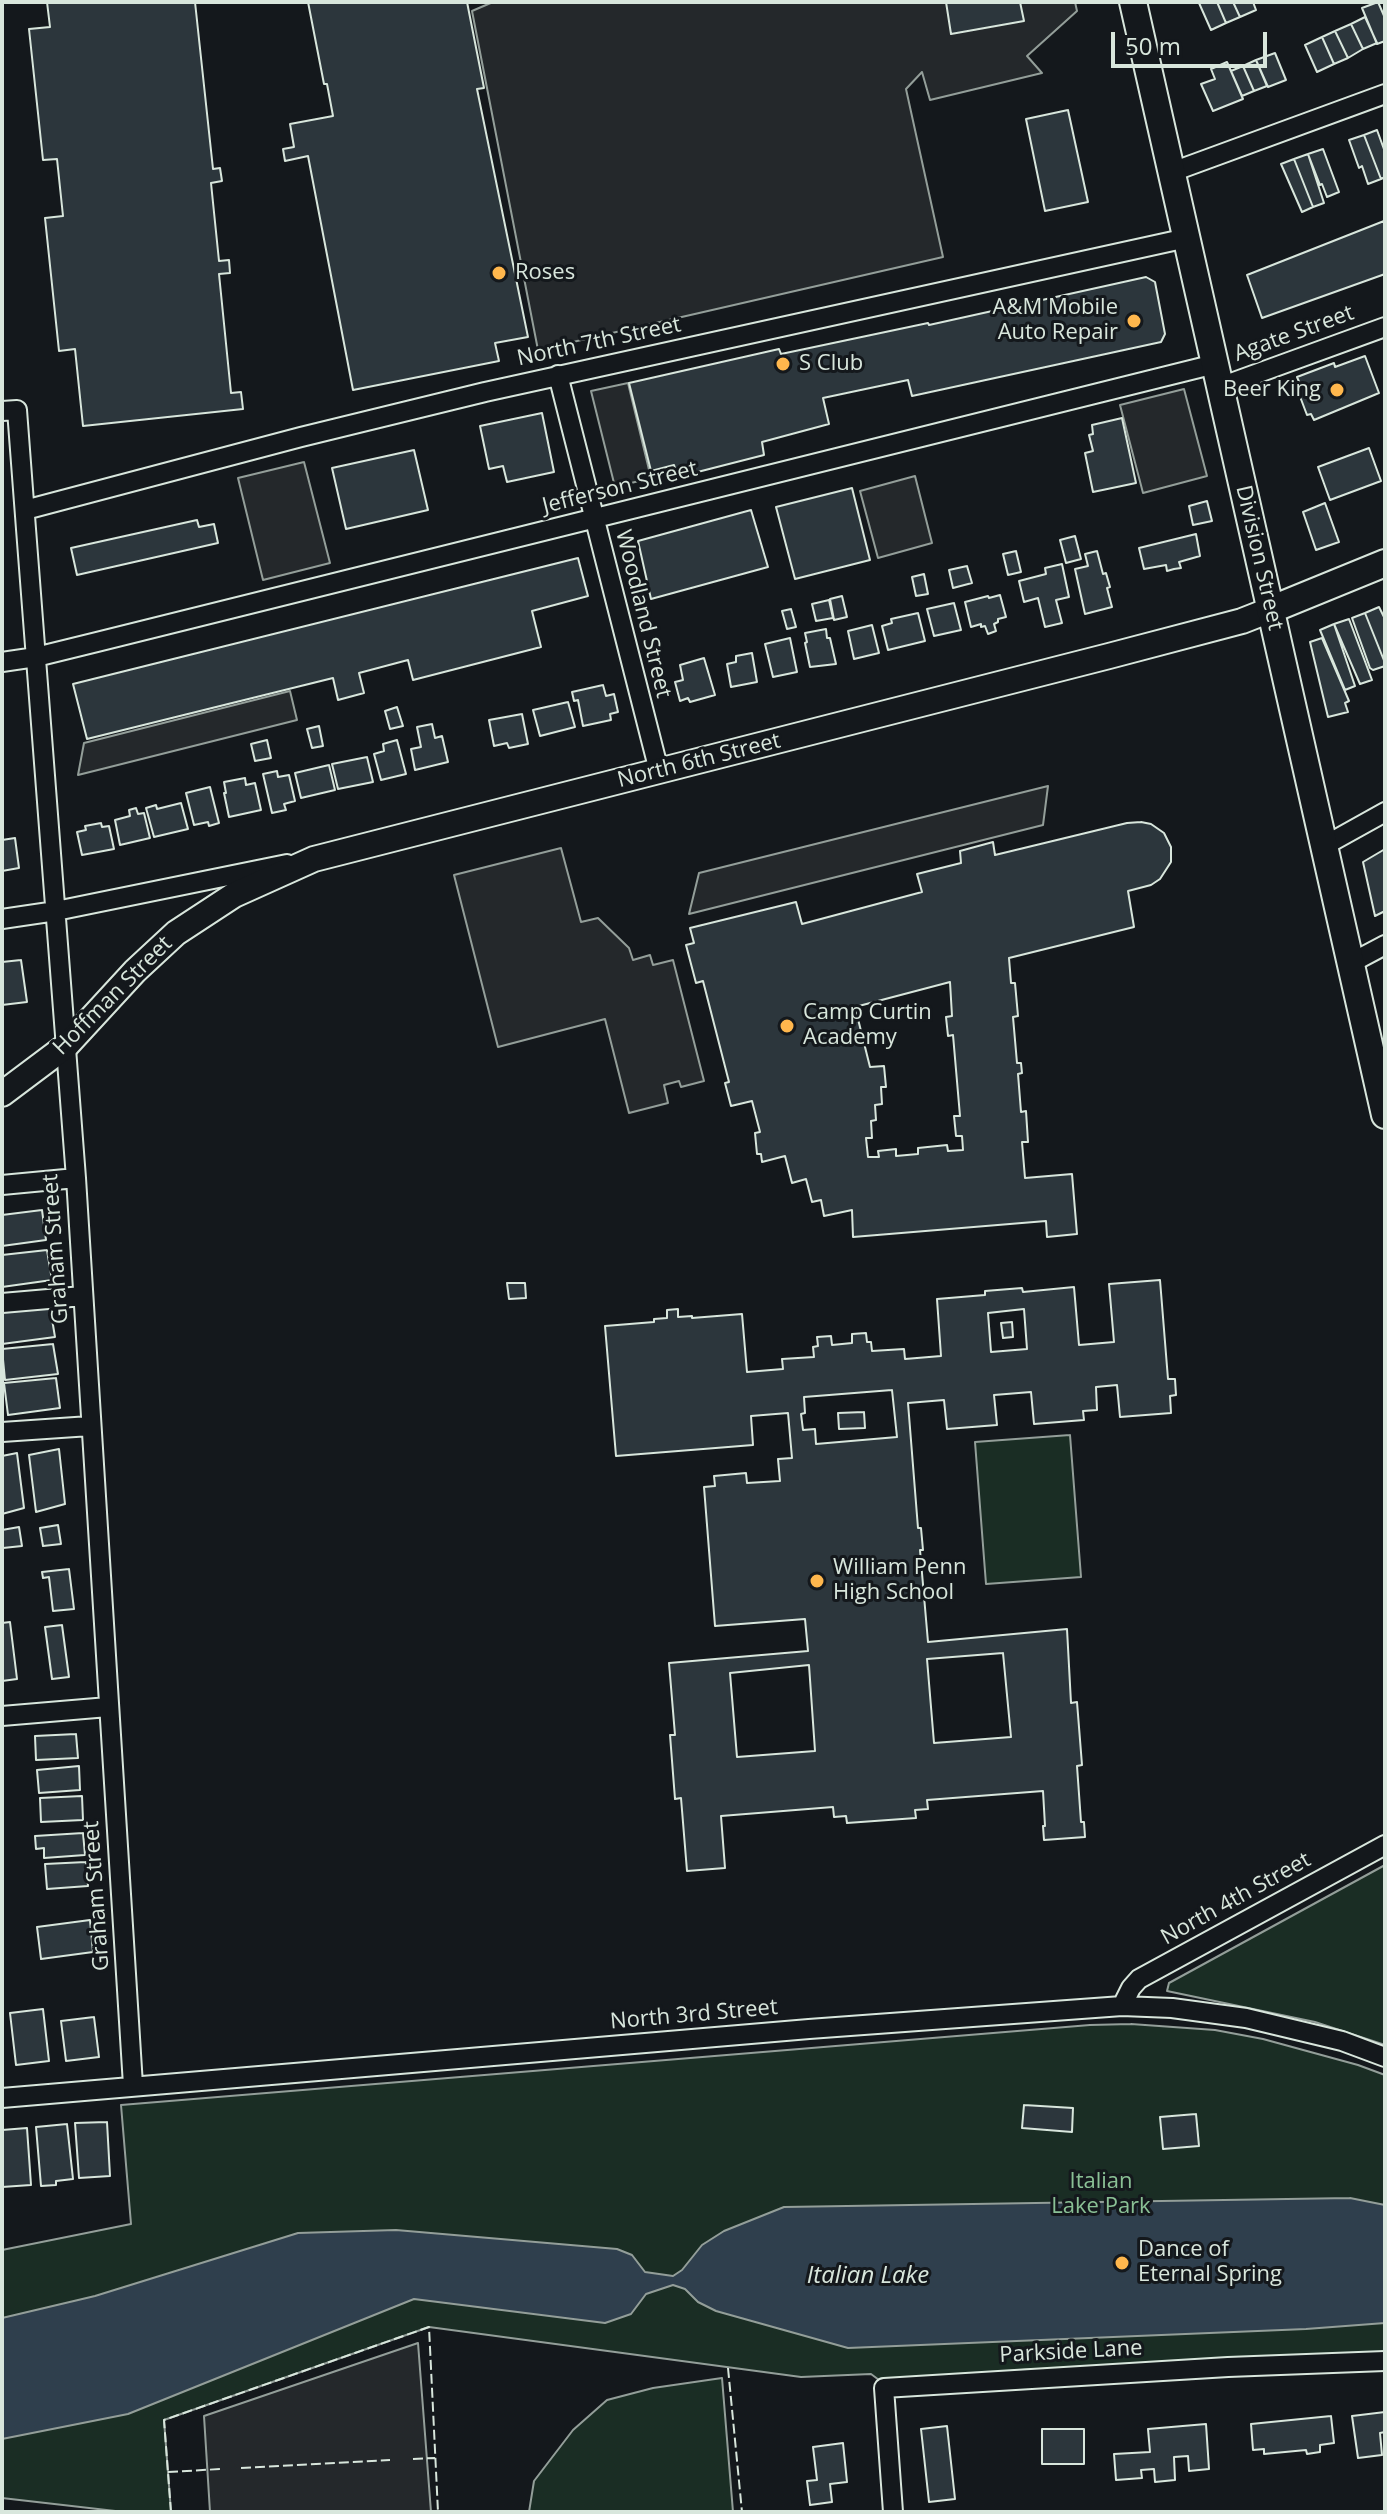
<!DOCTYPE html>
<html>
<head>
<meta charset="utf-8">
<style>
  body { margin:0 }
  #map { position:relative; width:1387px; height:2514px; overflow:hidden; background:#14181c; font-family:"Open Sans",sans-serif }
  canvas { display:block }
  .frame { position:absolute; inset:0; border:4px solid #d8e6dc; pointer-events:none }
  .scale { position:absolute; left:1111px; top:32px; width:156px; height:36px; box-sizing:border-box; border:4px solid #d8e6dc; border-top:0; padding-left:10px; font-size:24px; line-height:28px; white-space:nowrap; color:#d8e6dc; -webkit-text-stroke:6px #14181c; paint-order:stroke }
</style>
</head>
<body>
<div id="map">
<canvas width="1387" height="2514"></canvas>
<div class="frame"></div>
<div class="scale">50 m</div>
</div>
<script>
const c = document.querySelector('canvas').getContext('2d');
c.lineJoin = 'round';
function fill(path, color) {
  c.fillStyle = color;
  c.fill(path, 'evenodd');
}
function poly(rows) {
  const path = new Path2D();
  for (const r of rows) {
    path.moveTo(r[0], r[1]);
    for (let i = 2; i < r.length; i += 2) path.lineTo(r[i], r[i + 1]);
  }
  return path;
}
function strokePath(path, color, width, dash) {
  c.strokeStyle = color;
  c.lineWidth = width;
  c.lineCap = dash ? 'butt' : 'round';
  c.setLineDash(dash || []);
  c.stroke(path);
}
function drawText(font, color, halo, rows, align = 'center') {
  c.font = font + ' "Open Sans",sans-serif';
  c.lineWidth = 6;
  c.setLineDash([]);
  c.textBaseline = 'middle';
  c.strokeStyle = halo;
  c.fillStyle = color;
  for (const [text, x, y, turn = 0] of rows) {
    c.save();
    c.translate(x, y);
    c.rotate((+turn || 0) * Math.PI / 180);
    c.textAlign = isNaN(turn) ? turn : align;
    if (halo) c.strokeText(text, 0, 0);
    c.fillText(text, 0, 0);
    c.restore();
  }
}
const green = poly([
  [1070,1435,1081,1577,986,1584,975,1442,1070,1435],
  [1385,1865,1385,2045,1315,2022,1167,1991,1169,1983,1385,1865],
  [1131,2024,1215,2030,1263,2039,1358,2065,1385,2075,1385,2352,1021,2370,883,2383,871,2374,801,2377,429,2327,164,2420,171,2512,124,2512,2,2498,2,2250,131,2224,121,2105,1090,2025,1131,2024],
  [722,2378,733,2512,529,2512,534,2481,573,2430,607,2400,653,2388,722,2378]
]);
fill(green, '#1a2d24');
strokePath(green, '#939e99', 2);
const parking = poly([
  [493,2,1075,2,1077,11,1027,56,1042,73,930,100,922,72,906,89,943,257,538,350,472,11,493,2],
  [628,383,651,478,615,487,591,391,628,383],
  [1184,389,1207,476,1143,493,1120,405,1184,389],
  [304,462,330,563,263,580,238,478,304,462],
  [915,476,932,543,878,558,860,491,915,476],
  [290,691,297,720,78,775,84,743,290,691],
  [1048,786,1043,825,689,914,699,873,1048,786],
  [561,848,581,922,598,918,629,948,633,960,650,955,653,965,673,960,704,1081,681,1087,679,1081,664,1085,668,1103,629,1113,605,1019,498,1047,454,875,561,848],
  [418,2343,431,2512,210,2512,204,2416,418,2343]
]);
fill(parking, '#24282b');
strokePath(parking, '#939e99', 2);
const water = poly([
  [1350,2198,1385,2205,1385,2323,1306,2329,848,2348,716,2311,698,2302,685,2289,673,2285,646,2294,631,2314,605,2323,414,2299,128,2414,2,2439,2,2318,95,2296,298,2233,396,2230,617,2249,632,2255,645,2272,673,2276,682,2270,702,2245,724,2231,784,2207,1350,2198]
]);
fill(water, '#2f3f4d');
strokePath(water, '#939e99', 2);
const building = poly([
  [47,2,195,2,213,169,220,168,222,181,211,183,219,261,229,260,230,273,219,274,231,393,241,392,243,409,83,426,75,349,59,351,45,218,63,216,57,159,43,160,29,29,50,27,47,2],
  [308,2,467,2,484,88,477,89,528,337,495,343,499,361,353,390,308,156,285,161,283,149,294,147,290,124,333,116,327,84,324,84,308,2],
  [946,2,1020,2,1024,21,951,34,946,2],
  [1203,2,1217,2,1226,23,1211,30,1199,3,1203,2],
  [1217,2,1233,2,1240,17,1226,23,1217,2],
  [1233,2,1253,2,1256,10,1240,17,1233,2],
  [1378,2,1385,18,1385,41,1377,44,1362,8,1378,2],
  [1365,17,1377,43,1363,49,1351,24,1365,17],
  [1351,24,1363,49,1348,58,1335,31,1351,24],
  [1335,31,1348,58,1334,64,1322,37,1335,31],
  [1322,37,1334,64,1317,72,1305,45,1322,37],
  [1275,53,1286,80,1268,87,1256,60,1275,53],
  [1256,60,1267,86,1254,91,1243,66,1256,60],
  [1227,62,1243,99,1213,111,1201,84,1215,79,1211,69,1227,62],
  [1243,66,1254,91,1242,96,1231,71,1243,66],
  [1068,110,1088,202,1045,211,1026,119,1068,110],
  [1377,130,1385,152,1385,177,1381,179,1364,135,1377,130],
  [1364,135,1381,179,1368,184,1362,166,1359,168,1349,140,1364,135],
  [1323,149,1339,192,1327,197,1322,184,1320,185,1308,154,1323,149],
  [1308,154,1324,203,1313,207,1294,159,1308,154],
  [1294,159,1313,207,1302,212,1281,164,1294,159],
  [1384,221,1385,274,1262,318,1247,275,1384,221],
  [1146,277,1155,282,1165,334,1161,342,912,396,908,380,823,398,829,424,762,442,764,455,678,477,674,465,651,471,629,383,779,349,781,354,928,323,929,325,1146,277],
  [1365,356,1379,393,1314,420,1311,414,1307,415,1296,386,1300,384,1297,377,1334,363,1335,367,1365,356],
  [542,413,554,472,507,482,503,466,489,469,480,426,542,413],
  [1122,418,1136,483,1093,492,1085,453,1093,451,1089,435,1093,434,1092,425,1122,418],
  [1369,448,1381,481,1330,500,1318,467,1369,448],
  [414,450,428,510,346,529,332,468,414,450],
  [852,488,870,560,795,579,776,507,852,488],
  [1207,501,1212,521,1193,525,1189,506,1207,501],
  [1325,503,1339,542,1316,550,1303,512,1325,503],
  [751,510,768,567,651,599,638,541,751,510],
  [197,520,199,527,214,524,218,543,77,575,71,548,197,520],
  [1196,534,1200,556,1179,562,1181,568,1174,569,1167,571,1166,565,1144,569,1139,548,1196,534],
  [1075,536,1081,559,1066,563,1060,540,1075,536],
  [1016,551,1021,572,1008,575,1003,554,1016,551],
  [1097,551,1103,574,1106,573,1110,587,1107,588,1112,607,1085,614,1075,569,1088,566,1085,554,1097,551],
  [578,558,588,596,532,611,541,647,413,680,408,660,359,673,364,693,338,700,333,678,87,739,73,684,578,558],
  [1062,564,1069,597,1056,600,1062,623,1045,627,1038,598,1024,602,1019,581,1046,574,1045,568,1062,564],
  [967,566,972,583,953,588,949,570,967,566],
  [924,574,928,594,916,596,912,577,924,574],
  [1000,595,1006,617,998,619,998,622,994,624,996,631,988,634,985,626,981,627,981,624,971,627,965,602,988,596,989,598,1000,595],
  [842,596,847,617,834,620,830,599,842,596],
  [829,600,833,618,816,621,812,604,829,600],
  [954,603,961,630,934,636,927,609,954,603],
  [1379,607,1385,619,1385,663,1365,613,1379,607],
  [791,609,796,627,787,629,782,611,791,609],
  [918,613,925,641,888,650,882,626,892,623,891,619,918,613],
  [1365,613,1385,663,1385,666,1373,670,1370,668,1352,618,1365,613],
  [1349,619,1372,680,1360,684,1334,624,1349,619],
  [1334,624,1355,686,1345,690,1320,630,1334,624],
  [872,625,879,653,854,659,848,631,872,625],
  [826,629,827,638,830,638,836,664,810,667,805,643,807,642,805,633,826,629],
  [790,638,797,672,773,677,765,644,790,638],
  [1322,638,1349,701,1345,703,1348,712,1328,717,1310,642,1322,638],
  [752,653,757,682,731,687,727,664,736,662,736,656,752,653],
  [704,658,715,695,690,702,688,698,680,701,675,682,683,680,680,665,704,658],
  [603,685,606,696,614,694,618,712,610,714,611,720,583,726,578,700,574,701,572,692,603,685],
  [568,702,575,727,540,736,533,710,568,702],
  [397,707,403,726,390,729,385,711,397,707],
  [522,714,528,744,509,748,507,743,494,746,489,720,522,714],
  [432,724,435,738,442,736,448,762,415,770,411,749,421,747,417,727,432,724],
  [319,726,323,746,312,748,307,729,319,726],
  [267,740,271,758,255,761,251,744,267,740],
  [397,740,406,774,381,780,374,754,384,751,383,744,397,740],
  [367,757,373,782,338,789,332,764,367,757],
  [329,765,335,790,301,798,295,773,329,765],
  [277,771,278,777,289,775,295,801,284,804,286,810,272,813,263,774,277,771],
  [245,778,246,785,255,783,261,810,229,817,224,793,226,793,224,782,245,778],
  [210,787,219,823,209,826,208,822,194,825,186,793,210,787],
  [181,803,188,829,154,837,146,808,156,805,157,809,181,803],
  [136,808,138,814,144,813,150,838,120,845,115,820,130,816,129,810,136,808],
  [1141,822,1151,824,1164,833,1171,847,1171,862,1160,879,1151,885,1128,891,1134,927,1009,958,1011,983,1015,983,1018,1016,1013,1017,1017,1063,1021,1063,1022,1073,1018,1074,1021,1112,1026,1111,1028,1142,1022,1142,1025,1178,1072,1174,1077,1234,1047,1237,1046,1221,853,1237,852,1210,824,1216,821,1200,812,1202,806,1179,792,1183,785,1156,762,1162,761,1154,757,1154,755,1133,760,1132,752,1101,731,1106,725,1083,729,1082,703,981,696,983,686,945,694,943,690,928,796,902,802,924,922,892,917,874,961,863,960,851,993,842,995,855,1127,823,1141,822],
  [950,982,952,1016,946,1017,948,1036,953,1035,960,1116,954,1116,956,1136,962,1136,963,1150,948,1151,947,1145,918,1148,918,1154,896,1156,896,1149,878,1151,879,1157,868,1157,866,1138,872,1138,871,1121,876,1120,875,1105,882,1104,881,1087,886,1087,884,1066,870,1067,855,1007,950,982],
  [101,823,102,827,109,826,114,849,82,855,77,832,86,830,85,826,101,823],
  [15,838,19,868,2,871,2,840,15,838],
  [1385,849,1385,911,1375,916,1363,862,1385,849],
  [21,960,27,1002,2,1005,2,962,21,960],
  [42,1210,46,1240,2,1246,2,1215,42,1210],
  [47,1250,52,1280,2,1287,2,1255,47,1250],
  [1160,1280,1168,1379,1175,1379,1176,1395,1170,1396,1171,1413,1120,1417,1117,1385,1096,1387,1097,1410,1083,1411,1084,1420,1034,1424,1031,1392,994,1395,997,1425,947,1429,944,1400,908,1403,918,1528,921,1528,923,1550,920,1550,928,1642,1067,1629,1071,1703,1077,1702,1082,1765,1077,1766,1081,1822,1084,1822,1085,1837,1044,1840,1043,1826,1045,1826,1043,1791,927,1800,928,1809,915,1810,916,1818,847,1823,846,1816,834,1817,833,1807,721,1816,725,1868,687,1871,681,1798,675,1799,670,1735,675,1735,669,1663,808,1651,805,1619,715,1626,704,1487,715,1486,714,1476,746,1473,747,1483,780,1481,778,1459,792,1458,788,1413,751,1416,753,1445,616,1456,605,1326,654,1322,654,1319,667,1318,667,1310,678,1309,678,1317,692,1316,692,1318,742,1314,747,1372,783,1369,782,1359,814,1357,813,1347,818,1346,817,1337,831,1336,832,1345,852,1343,852,1334,866,1333,867,1342,871,1342,872,1351,904,1349,905,1359,941,1356,937,1299,985,1295,985,1291,1022,1288,1023,1292,1074,1287,1079,1345,1114,1342,1109,1284,1160,1280],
  [1024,1309,1027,1349,991,1352,988,1313,1024,1309],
  [892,1390,897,1437,816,1444,815,1429,803,1430,801,1414,805,1413,804,1397,892,1390],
  [1003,1653,1011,1737,934,1743,927,1659,1003,1653],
  [809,1665,815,1751,737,1757,730,1673,809,1665],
  [507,1283,525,1283,526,1298,509,1299,507,1283],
  [50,1307,55,1337,2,1344,2,1312,50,1307],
  [1012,1322,1013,1337,1003,1338,1001,1323,1012,1322],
  [53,1344,58,1374,5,1380,2,1349,53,1344],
  [56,1378,60,1408,8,1415,4,1383,56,1378],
  [864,1412,865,1428,839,1429,838,1413,864,1412],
  [59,1449,65,1504,36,1512,29,1455,59,1449],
  [17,1453,24,1508,2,1514,2,1456,17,1453],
  [58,1525,61,1544,43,1546,40,1528,58,1525],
  [19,1527,22,1546,3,1548,2,1530,19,1527],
  [69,1569,74,1609,53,1611,49,1577,43,1578,42,1572,69,1569],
  [10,1622,17,1679,2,1681,2,1623,10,1622],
  [62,1625,69,1677,52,1679,45,1627,62,1625],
  [76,1734,78,1758,36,1760,35,1736,76,1734],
  [79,1766,80,1790,39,1793,37,1770,79,1766],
  [82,1796,83,1820,41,1822,40,1798,82,1796],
  [83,1833,85,1855,44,1858,44,1848,36,1849,35,1836,83,1833],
  [86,1862,88,1886,47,1889,45,1864,86,1862],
  [90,1920,93,1952,41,1959,37,1927,90,1920],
  [43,2009,49,2061,16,2065,10,2013,43,2009],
  [94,2017,99,2057,66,2061,61,2021,94,2017],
  [1024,2105,1073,2108,1072,2132,1022,2128,1024,2105],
  [1196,2114,1199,2146,1163,2149,1160,2117,1196,2114],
  [107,2122,110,2176,79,2178,75,2123,107,2122],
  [67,2124,73,2179,56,2181,56,2185,41,2186,36,2127,67,2124],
  [27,2128,31,2185,2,2187,2,2130,27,2128],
  [1385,2412,1385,2432,1380,2433,1382,2455,1358,2458,1352,2416,1385,2412],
  [1331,2416,1334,2443,1320,2445,1320,2452,1307,2454,1306,2450,1264,2454,1264,2449,1253,2450,1251,2424,1331,2416],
  [1206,2424,1209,2469,1189,2471,1188,2456,1174,2457,1175,2480,1155,2482,1154,2469,1141,2470,1142,2478,1116,2480,1114,2454,1150,2452,1148,2429,1206,2424],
  [947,2426,955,2499,929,2502,921,2429,947,2426],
  [1042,2429,1084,2429,1084,2464,1042,2464,1042,2429],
  [843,2443,847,2482,830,2484,832,2502,810,2505,807,2481,817,2480,813,2447,843,2443]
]);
fill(building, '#2c363c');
strokePath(building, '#d8e6dc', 2);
const minor = poly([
  [1172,172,1385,94],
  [558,375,659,771],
  [1220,387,1385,327],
  [2,411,17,410,26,529,76,1178,133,2085],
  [25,510,301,437,485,392,1187,238],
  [2,662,36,657,97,642,1215,364],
  [1324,846,1385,812],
  [2,919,56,911,287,864],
  [1351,963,1385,945],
  [2,1185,76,1178],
  [2,1303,83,1296],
  [2,1432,90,1426],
  [2,1716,108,1707],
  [1122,2006,1131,1988,1139,1979,1385,1845],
  [2,2098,809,2029,1122,2006,1172,2008,1246,2018,1342,2041,1385,2057],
  [893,2512,884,2388,1228,2367,1385,2361]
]);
const tertiary = poly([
  [2,1094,66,1046,135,971,176,933,234,895,314,859,1109,656,1242,621,1270,610]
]);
const secondary = poly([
  [1133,2,1385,1115],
  [1270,610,1385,563]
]);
strokePath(minor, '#d8e6dc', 22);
strokePath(tertiary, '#d8e6dc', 28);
strokePath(secondary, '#d8e6dc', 30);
strokePath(minor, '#14181c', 18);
strokePath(tertiary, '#14181c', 24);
strokePath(secondary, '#14181c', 26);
strokePath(poly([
  [728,2368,742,2512],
  [413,2459,435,2458],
  [241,2468,390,2460],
  [168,2472,221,2469],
  [171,2512,164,2420,429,2327,438,2512]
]), '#d8e6dc', 2, [10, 4]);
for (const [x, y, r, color] of [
  [499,273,8,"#ffb74d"],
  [1134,321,8,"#ffb74d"],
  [783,364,8,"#ffb74d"],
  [1337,390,8,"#ffb74d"],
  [787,1026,8,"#ffb74d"],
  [817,1581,8,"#ffb74d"],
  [1122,2263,8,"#ffb74d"]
]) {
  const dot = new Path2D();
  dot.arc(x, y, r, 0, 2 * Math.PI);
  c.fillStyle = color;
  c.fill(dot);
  strokePath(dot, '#14181c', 3);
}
drawText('22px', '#d8e6dc', '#14181c', [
  ["Roses",515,273],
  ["A&M Mobile",1118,308,"right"],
  ["Auto Repair",1118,333,"right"],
  ["S Club",799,364],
  ["Beer King",1321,390,"right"],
  ["Camp Curtin",803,1013],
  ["Academy",803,1038],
  ["William Penn",833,1568],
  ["High School",833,1593],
  ["Dance of",1138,2250],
  ["Eternal Spring",1138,2275]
], 'left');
drawText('22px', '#d8e6dc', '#14181c', [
  ["Agate Street",1294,334,-20],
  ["North 7th Street",599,342,-12],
  ["Jefferson Street",620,488,-14],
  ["Division Street",1259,558,77],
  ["Woodland Street",643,614,76],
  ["North 6th Street",699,761,-14],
  ["Hoffman Street",113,996,-45],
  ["Graham Street",56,1249,-94],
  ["Graham Street",97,1896,-94],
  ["North 4th Street",1236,1899,-29],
  ["North 3rd Street",694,2015,-5],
  ["Parkside Lane",1071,2352,-3]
]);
drawText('22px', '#8ac095', '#14181c', [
  ["Italian",1101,2182],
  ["Lake Park",1101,2207]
]);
drawText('italic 24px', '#d8e6dc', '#14181c', [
  ["Italian Lake",868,2276]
]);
</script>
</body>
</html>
